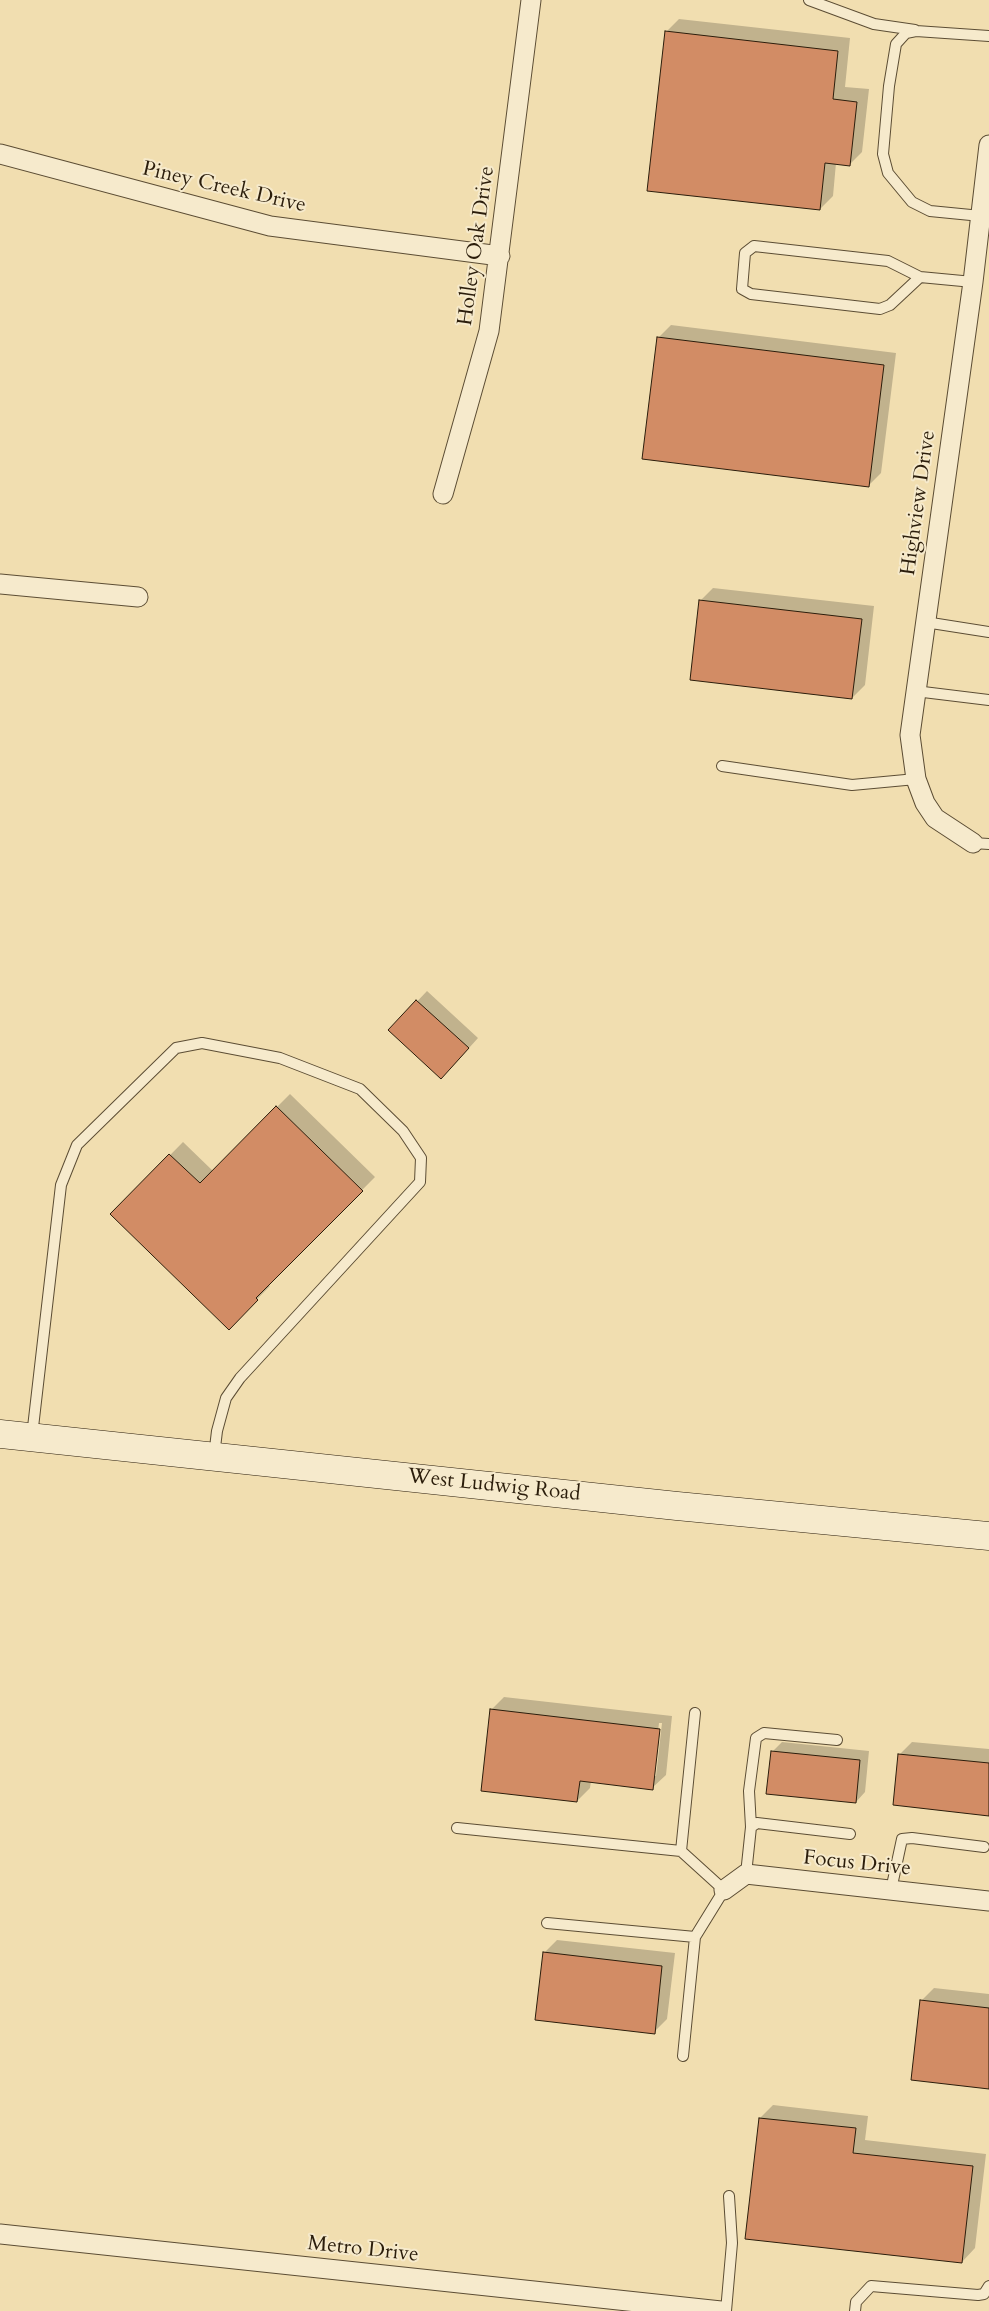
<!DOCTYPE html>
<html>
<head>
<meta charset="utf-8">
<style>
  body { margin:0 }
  canvas { display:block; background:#f1deb0 }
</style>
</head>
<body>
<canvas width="989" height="2311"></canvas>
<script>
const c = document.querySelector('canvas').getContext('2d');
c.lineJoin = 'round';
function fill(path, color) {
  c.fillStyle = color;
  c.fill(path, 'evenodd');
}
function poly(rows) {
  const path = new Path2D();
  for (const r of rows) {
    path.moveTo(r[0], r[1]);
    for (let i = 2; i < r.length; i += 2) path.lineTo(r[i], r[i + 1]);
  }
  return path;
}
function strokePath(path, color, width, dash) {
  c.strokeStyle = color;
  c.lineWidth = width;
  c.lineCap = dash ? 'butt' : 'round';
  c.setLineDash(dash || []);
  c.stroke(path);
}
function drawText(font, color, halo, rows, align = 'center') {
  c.font = font + ' Cardo,serif';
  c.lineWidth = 4;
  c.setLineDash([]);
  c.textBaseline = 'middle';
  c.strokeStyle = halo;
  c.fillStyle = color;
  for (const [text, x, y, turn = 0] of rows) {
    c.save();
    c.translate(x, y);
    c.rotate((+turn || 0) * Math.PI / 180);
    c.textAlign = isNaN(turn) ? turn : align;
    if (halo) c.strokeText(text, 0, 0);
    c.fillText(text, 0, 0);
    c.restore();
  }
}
fill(poly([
  [679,19,850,38,845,87,869,89,862,152,849,165,836,163,833,196,820,209,666,32],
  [671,325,896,353,881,473,868,486,658,338],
  [713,588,874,606,865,685,852,698,700,601],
  [427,991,478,1038,451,1068,390,1030],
  [290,1094,375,1177,268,1285,270,1286,229,1328,112,1214,183,1142,213,1171],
  [504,1697,672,1716,666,1775,652,1788,591,1781,590,1788,577,1801,491,1710],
  [659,1723,662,1723,656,1776,653,1776],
  [782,1742,869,1751,865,1792,856,1802,772,1752],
  [912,1742,989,1749,989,1814,899,1755],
  [557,1940,675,1953,667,2019,654,2032,544,1953],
  [934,1988,989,1994,989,2088,921,2001],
  [773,2105,868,2116,865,2140,986,2154,975,2248,962,2262,760,2118]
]), '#0003');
const building = poly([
  [665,31,838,51,833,99,857,102,850,166,825,163,820,210,647,191,665,31],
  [657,337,884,365,869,487,642,459,657,337],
  [699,600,862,619,852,699,690,680,699,600],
  [416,1000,469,1048,441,1079,388,1030,416,1000],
  [276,1106,363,1191,256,1298,258,1300,229,1330,110,1214,169,1154,200,1183,276,1106],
  [490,1709,660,1729,653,1790,580,1781,577,1802,481,1791,490,1709],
  [771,1751,860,1760,856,1803,766,1794,771,1751],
  [898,1754,989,1763,989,1816,893,1805,898,1754],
  [543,1952,662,1966,655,2034,535,2020,543,1952],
  [920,2000,989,2008,989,2089,911,2080,920,2000],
  [759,2118,856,2128,853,2153,973,2166,962,2263,745,2239,759,2118]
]);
fill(building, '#d28c65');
strokePath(building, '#2b1d0b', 1);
const service = poly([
  [809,0,874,24,915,30],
  [981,216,930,211,912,202,888,173,883,154,889,86,896,44,906,33,916,31,989,36],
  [920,277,888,261,754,246,745,253,742,289,751,294,880,309,890,305,920,277,973,282],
  [925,622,989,632],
  [915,691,989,700],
  [722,766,852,785,916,779],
  [973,843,989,844],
  [32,1436,61,1185,77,1145,176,1048,202,1043,280,1058,360,1089,403,1131,421,1158,420,1182,240,1378,226,1398,217,1431,214,1456],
  [751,1827,749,1791,756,1738,764,1733,837,1740],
  [457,1828,681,1851,724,1890,695,1937,683,2056],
  [681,1851,695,1713],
  [746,1874,751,1827,757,1823,850,1834],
  [891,1890,902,1839,912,1838,984,1847],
  [547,1923,695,1937],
  [726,2311,732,2243,729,2196],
  [855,2311,856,2302,871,2286,978,2295,984,2294,989,2286]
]);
const minor = poly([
  [0,154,270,226,500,256],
  [443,494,489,331,531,0],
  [0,584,138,597],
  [973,843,935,818,925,803,916,779,910,735,973,282,989,145],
  [724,1890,746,1874,989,1901],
  [0,2234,721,2311]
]);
const secondary = poly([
  [0,1434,677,1506,989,1536]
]);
strokePath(service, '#5c4d34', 12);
strokePath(minor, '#5c4d34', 21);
strokePath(secondary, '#2b1d0b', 29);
strokePath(service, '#f6eacc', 10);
strokePath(minor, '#f6eacc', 19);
strokePath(secondary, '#f6eacc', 28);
drawText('21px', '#2b1d0b', '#f6eacc', [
  ["Piney Creek Drive",224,188,13],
  ["Holley Oak Drive",477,246,-82],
  ["Highview Drive",919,503,-82],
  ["West Ludwig Road",494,1486,6],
  ["Focus Drive",857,1864,6],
  ["Metro Drive",363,2250,6]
]);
</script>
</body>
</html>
